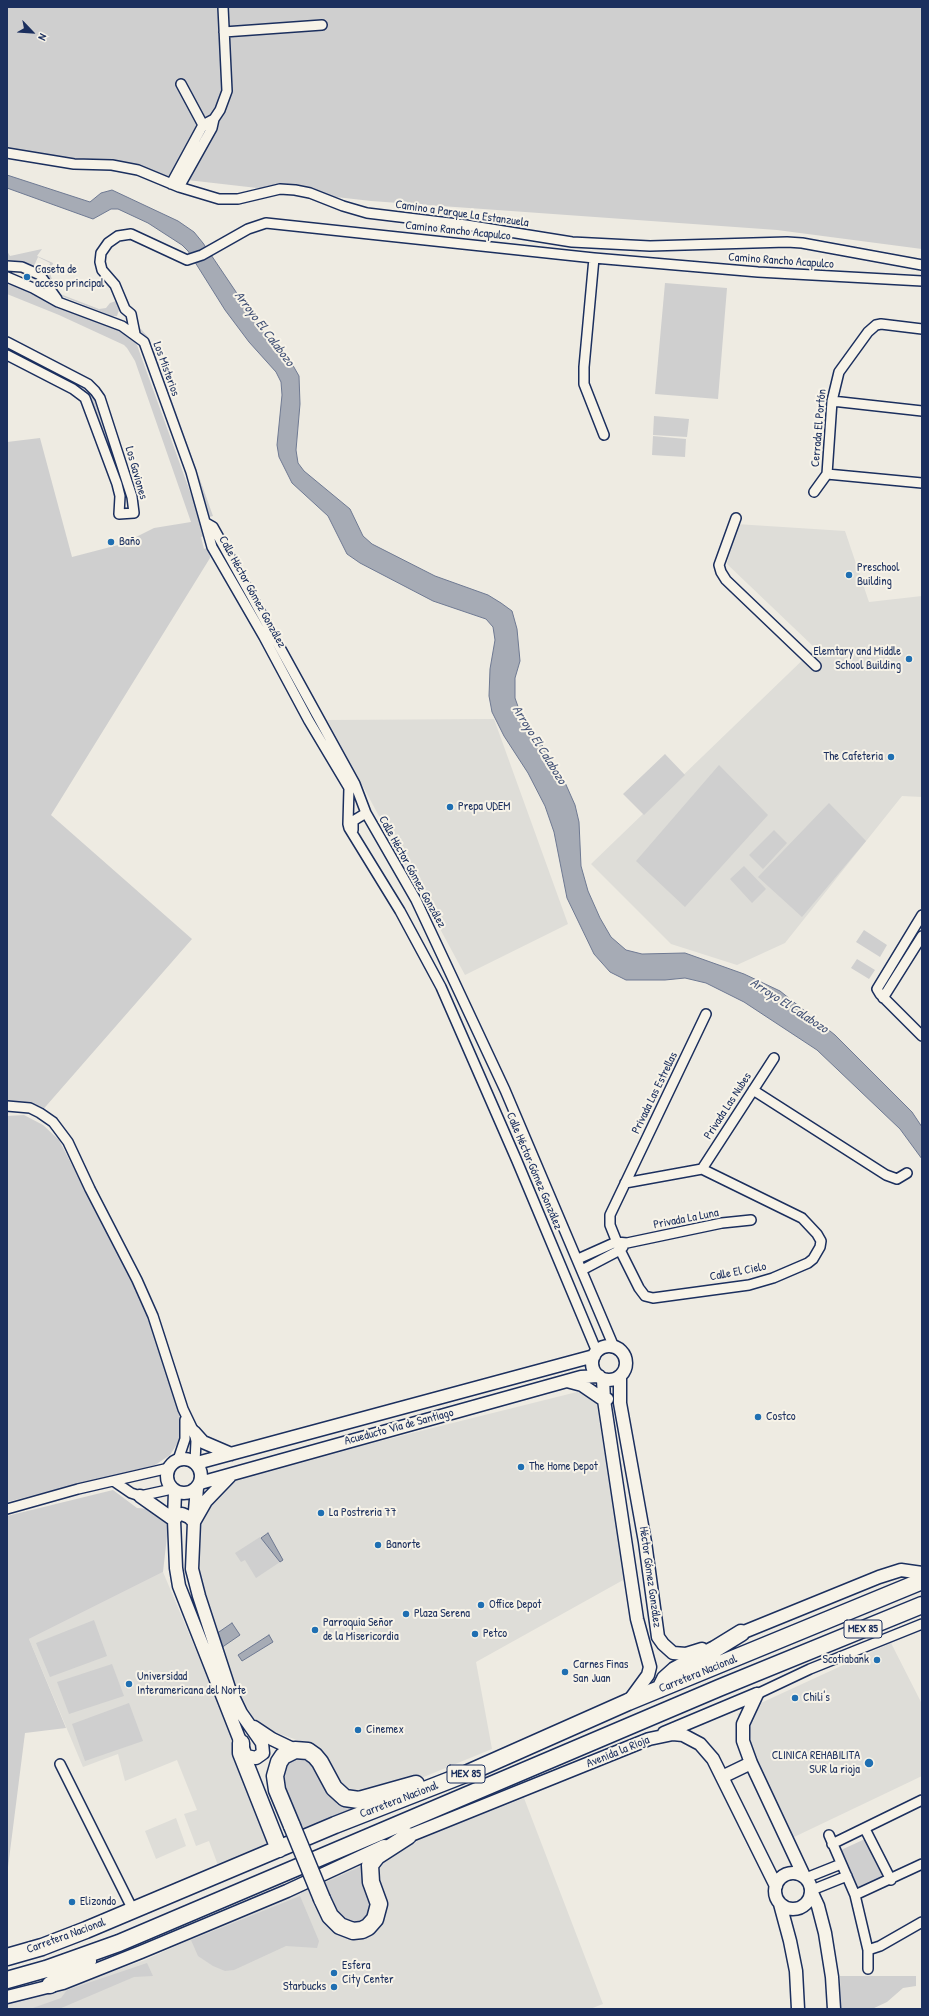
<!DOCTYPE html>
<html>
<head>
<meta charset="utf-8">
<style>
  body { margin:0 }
  #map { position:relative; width:929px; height:2016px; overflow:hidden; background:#eeebe2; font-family:"Patrick Hand",sans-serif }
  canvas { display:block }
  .frame { position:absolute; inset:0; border:8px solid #1b2f5e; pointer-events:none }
  .north { position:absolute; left:12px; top:12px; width:40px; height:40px; -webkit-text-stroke:3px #f7f3e8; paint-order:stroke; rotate:115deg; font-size:11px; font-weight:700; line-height:16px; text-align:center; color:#1b2f5e }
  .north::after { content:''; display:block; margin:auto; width:14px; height:18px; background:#1b2f5e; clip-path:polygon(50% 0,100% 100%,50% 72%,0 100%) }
</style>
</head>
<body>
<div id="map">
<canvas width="929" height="2016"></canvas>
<div class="frame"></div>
<div class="north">N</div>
</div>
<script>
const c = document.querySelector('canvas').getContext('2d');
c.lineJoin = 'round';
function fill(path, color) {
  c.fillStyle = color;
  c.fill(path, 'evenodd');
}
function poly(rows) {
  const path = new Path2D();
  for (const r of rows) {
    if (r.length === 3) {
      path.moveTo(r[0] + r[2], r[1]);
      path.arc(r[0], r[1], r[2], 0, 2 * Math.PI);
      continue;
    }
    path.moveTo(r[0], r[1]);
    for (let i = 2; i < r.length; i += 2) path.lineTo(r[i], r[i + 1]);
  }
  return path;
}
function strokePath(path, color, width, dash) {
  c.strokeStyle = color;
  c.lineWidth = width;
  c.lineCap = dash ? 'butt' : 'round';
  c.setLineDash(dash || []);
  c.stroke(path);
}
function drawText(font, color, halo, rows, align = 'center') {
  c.font = font + ' "Patrick Hand",sans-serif';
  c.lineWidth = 4;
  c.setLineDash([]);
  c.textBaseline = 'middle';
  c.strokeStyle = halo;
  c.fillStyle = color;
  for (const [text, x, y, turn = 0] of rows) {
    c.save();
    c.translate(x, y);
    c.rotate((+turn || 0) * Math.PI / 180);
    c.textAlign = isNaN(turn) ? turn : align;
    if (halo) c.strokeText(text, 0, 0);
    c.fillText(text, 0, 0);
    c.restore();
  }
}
fill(poly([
  [736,524,845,531,869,602,922,596,922,797,902,796,785,943,737,965,671,944,591,864,815,648,727,564],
  [494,719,568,924,465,975,327,720],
  [581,1391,595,1399,597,1406,625,1579,476,1662,492,1749,409,1783,356,1795,343,1784,323,1752,311,1745,266,1729,253,1718,226,1667,210,1618,196,1562,199,1528,206,1509,223,1488,245,1476,280,1466],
  [163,1572,277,1843,219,1868,209,1841,196,1846,184,1814,197,1810,177,1760,125,1781,118,1754,83,1767,29,1639],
  [891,1643,922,1704,922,1776,792,1838,737,1714],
  [524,1798,603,2004,590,2009,7,2009,7,2002,98,1976,145,1960,367,1859],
  [176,1818,186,1846,156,1859,145,1831]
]), '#deddd8');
fill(poly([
  [7,7,922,7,922,249,777,230,371,201,56,165,7,155],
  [42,249,37,256,53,263,50,273,55,290,60,294,99,309,106,308,110,303,116,301,119,310,117,316,112,316,54,293,51,289,47,277,50,263,38,257,34,266,7,260,7,251,10,256],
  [665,283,727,288,718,399,655,394],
  [7,284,21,288,106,323,131,337,137,345,206,536,201,537,204,549,209,547,210,558,51,815,192,939,40,1113,7,1108,7,442,40,438,72,557,122,544,154,528,191,522,135,361,127,348,124,345,59,315,7,294],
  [126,296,140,328,148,337,152,345,213,516,209,517,146,341,135,327,124,297],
  [7,346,84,386,96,397,128,494,124,495,91,399,88,395,82,390,7,351],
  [654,416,689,419,687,437,653,435],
  [653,436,686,439,685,457,652,455],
  [665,754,685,775,644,815,623,794],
  [719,765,768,815,685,907,636,861],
  [829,803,866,841,802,917,758,877],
  [774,830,787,843,763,869,749,855],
  [744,866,766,889,752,903,730,879],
  [864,930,887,945,880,957,856,942],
  [857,959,875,970,869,979,851,968],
  [24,1115,43,1125,59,1140,146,1308,182,1424,179,1441,170,1455,155,1465,7,1502,7,1116],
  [113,1490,137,1508,151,1509,164,1517,168,1527,163,1572,29,1639,66,1728,25,1733,7,1875,7,1516],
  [260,1537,280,1562,256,1578,245,1560,241,1562,235,1553],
  [94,1620,107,1656,50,1677,36,1643],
  [112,1664,124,1696,69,1714,57,1682],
  [129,1703,143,1741,85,1761,72,1724],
  [296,1757,304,1757,312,1761,337,1804,341,1807,355,1809,300,1830,278,1776,281,1766],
  [865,1839,884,1878,858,1890,841,1850],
  [364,1865,373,1915,354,1926,336,1917,322,1884],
  [300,1896,319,1941,317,1948,286,1946,234,1970,225,1971,213,1966,198,1956,191,1940],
  [147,1963,153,1976,134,1977,59,2009,30,2009,61,1998,67,1990],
  [840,1976,916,1976,916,1986,903,1988,887,2002,872,2009,841,2009]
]), '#cfcfcf');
const water = poly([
  [7,175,90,202,101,193,112,190,178,221,194,232,203,243,261,329,291,362,299,376,300,404,296,450,298,463,304,471,350,509,363,536,372,544,435,576,488,595,501,603,512,611,517,629,520,661,515,678,515,698,522,718,531,732,547,751,563,778,575,805,579,822,581,866,588,891,600,918,611,937,626,950,642,954,685,953,744,974,780,991,835,1035,912,1112,922,1127,922,1159,900,1129,817,1050,744,1002,706,983,685,978,665,980,626,980,610,972,594,954,567,898,554,832,545,806,528,773,504,736,492,712,489,696,490,669,495,640,493,627,486,619,433,601,360,563,347,554,328,516,292,483,279,457,277,445,282,395,281,382,276,372,249,342,225,310,188,251,182,245,148,223,118,209,111,209,93,219,7,188,7,175],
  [268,1533,283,1560,280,1562,261,1538,268,1533],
  [232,1623,240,1635,221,1648,216,1634,232,1623],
  [269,1635,273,1642,242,1661,238,1655,269,1635]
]);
fill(water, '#a6abb5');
strokePath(water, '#6e7992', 1);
const street = poly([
  [224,32,322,25],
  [181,84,203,125,207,126],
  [7,153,74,164,112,165,138,170,179,187,219,199,238,199,280,189,295,190,310,193,343,206,367,213,466,225,572,242,650,246,787,242,802,243,922,265],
  [171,184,203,125,214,119],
  [179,187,212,128,214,119,220,110,227,91,223,7],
  [594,258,584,367,584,384,604,435],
  [7,266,22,267,40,275,57,299],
  [7,277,33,288,58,302,122,326,144,342,191,472,212,547,264,637,309,721,349,788,348,824,349,828,400,911,441,987,517,1161,597,1352],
  [135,334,131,314,125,309,115,285,102,270,100,262,101,253,108,243,118,236,131,234,187,260,202,255,248,229,266,223,594,258,758,272,922,281],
  [7,342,88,384,95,391,100,398,132,497,134,513,119,514,120,496,117,484,85,398,73,389,7,355],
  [832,401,922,411],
  [827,474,832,401,839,372,868,332,876,325,881,324,922,329],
  [827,474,922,483],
  [814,492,827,474],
  [736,518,719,565,721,572,726,580,816,666],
  [206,523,213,527,251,595,355,784,366,813,416,900,505,1090,614,1347],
  [353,830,353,821,366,813],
  [922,915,877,989,880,994,922,1036],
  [883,998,922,936],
  [753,1090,886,1175,897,1179,907,1173],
  [7,1106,30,1108,40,1113,53,1122,68,1142,90,1189,137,1280,153,1316,183,1409,194,1432,196,1441,195,1462],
  [702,1169,774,1058],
  [625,1183,702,1169,802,1218,817,1234,821,1241,820,1247,813,1259,808,1263,773,1278,749,1285,653,1298,645,1296,639,1288,620,1250,610,1225,610,1215,706,1014],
  [578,1259,616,1242,627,1243,722,1223,751,1220],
  [582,1270,620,1250,623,1247],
  [178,1460,185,1439,185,1420],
  [115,1482,131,1493,140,1496,172,1489],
  [7,1509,78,1489,169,1468],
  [757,1694,810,1669,922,1624],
  [60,1764,133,1910],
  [865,1829,891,1880],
  [829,1835,855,1895,868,1950,868,1969],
  [832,1844,922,1800],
  [806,1878,841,1864],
  [812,1890,847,1876],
  [855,1895,922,1864],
  [868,1950,880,1946,922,1922]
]);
const secondary = poly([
  [609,1363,17],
  [620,1376,620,1403,645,1542,658,1637,663,1644,673,1653,686,1654,702,1649],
  [603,1379,604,1400,637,1619,650,1667,648,1675,629,1701],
  [567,1381,582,1385,604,1400,607,1399],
  [194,1432,203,1442,231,1454],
  [184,1476,17],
  [197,1463,594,1356],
  [200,1483,581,1377,599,1376],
  [175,1491,174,1520,176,1568,179,1586,246,1756,256,1758,263,1753,262,1743,241,1713,229,1688,199,1596,192,1569,194,1522,197,1488],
  [140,1496,174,1520,178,1515,182,1514,189,1517,194,1522,206,1501,230,1476],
  [734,1636,879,1577,901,1570,922,1573],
  [757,1694,743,1724,743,1741,751,1763,804,1876],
  [254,1727,272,1739,295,1750],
  [664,1733,757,1694],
  [722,1777,751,1763],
  [401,1839,649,1739,673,1734,683,1735,700,1744,713,1759,776,1886],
  [793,1891,18],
  [812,1893,818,1906,825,1933,832,1977,834,2009],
  [780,1904,790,1941,796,1971,798,2009],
  [7,1997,63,1983,141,1952,287,1891,384,1846]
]);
const highway = poly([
  [660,1689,665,1679,675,1670,715,1649,741,1633],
  [241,1743,241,1753,279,1849],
  [292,1826,277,1790,275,1776,279,1762,283,1756,295,1750,308,1751,315,1756,320,1762,334,1788,345,1798,359,1800,416,1784],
  [322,1899,330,1916,340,1926,353,1931,362,1930,368,1927,375,1919,379,1904,371,1882,370,1865,377,1856,408,1836],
  [7,1957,42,1947,86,1930,335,1825,468,1773,628,1702,922,1581],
  [7,1980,46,1969,119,1943,719,1688,922,1605],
  [50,1985,88,1961]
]);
strokePath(street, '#1b2f5e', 12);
strokePath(secondary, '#1b2f5e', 15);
strokePath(highway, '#1b2f5e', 19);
strokePath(street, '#f7f3e8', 9);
strokePath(secondary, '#f7f3e8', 12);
strokePath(highway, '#f7f3e8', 16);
const highwayBridge = poly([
  [292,1826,322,1899]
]);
strokePath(highwayBridge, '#1b2f5e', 19, []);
strokePath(highwayBridge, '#f7f3e8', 16);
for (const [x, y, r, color] of [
  [27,277,4,"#1f6fb2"],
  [111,542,4,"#1f6fb2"],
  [849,575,4,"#1f6fb2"],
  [909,659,4,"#1f6fb2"],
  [891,757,4,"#1f6fb2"],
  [450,807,4,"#1f6fb2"],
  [758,1417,4,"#1f6fb2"],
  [521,1467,4,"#1f6fb2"],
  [321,1513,4,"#1f6fb2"],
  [378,1545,4,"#1f6fb2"],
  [481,1605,4,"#1f6fb2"],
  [406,1614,4,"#1f6fb2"],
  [315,1630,4,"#1f6fb2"],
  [475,1634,4,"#1f6fb2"],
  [877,1660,4,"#1f6fb2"],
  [565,1672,4,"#1f6fb2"],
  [129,1684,4,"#1f6fb2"],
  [795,1698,4,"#1f6fb2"],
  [358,1730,4,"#1f6fb2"],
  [869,1763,5,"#1f6fb2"],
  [72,1902,4,"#1f6fb2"],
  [334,1973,4,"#1f6fb2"],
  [334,1987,4,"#1f6fb2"]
]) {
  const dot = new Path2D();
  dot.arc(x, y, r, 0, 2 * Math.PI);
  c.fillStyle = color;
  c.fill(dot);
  strokePath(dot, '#f7f3e8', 1.5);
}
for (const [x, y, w] of [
  [863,1629,38],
  [466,1774,38]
]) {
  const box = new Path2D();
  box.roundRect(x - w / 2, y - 9, w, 18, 3);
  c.fillStyle = '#f7f3e8';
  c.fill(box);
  strokePath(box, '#1b2f5e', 1);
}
drawText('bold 11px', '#1b2f5e', null, [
  ["MEX 85",863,1629],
  ["MEX 85",466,1774]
]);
drawText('12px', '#1b2f5e', '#f7f3e8', [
  ["Camino a Parque La Estanzuela",462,214,8],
  ["Camino Rancho Acapulco",458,231,6],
  ["Camino Rancho Acapulco",781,261,4],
  ["Los Misterios",166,369,70],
  ["Cerrada El Portón",819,428,-85],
  ["Los Gaviones",136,473,74],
  ["Calle Héctor Gómez González",252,592,61],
  ["Calle Héctor Gómez González",412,872,61],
  ["Privada Las Estrellas",655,1093,-64],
  ["Privada Las Nubes",728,1106,-57],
  ["Calle Héctor Gómez González",534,1171,67],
  ["Privada La Luna",686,1219,-11],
  ["Calle El Cielo",738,1272,-11],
  ["Acueducto Vía de Santiago",399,1427,-15],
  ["Héctor Gómez González",650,1577,82],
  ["Carretera Nacional",698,1674,-22],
  ["Avenida la Rioja",618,1752,-22],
  ["Carretera Nacional",399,1800,-21],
  ["Carretera Nacional",66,1936,-20]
]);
drawText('12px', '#1b2f5e', '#f7f3e8', [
  ["Caseta de",35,270],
  ["acceso principal",35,284],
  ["Baño",119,542],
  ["Preschool",857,568],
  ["Building",857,582],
  ["Elemtary and Middle",901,652,"right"],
  ["School Building",901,666,"right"],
  ["The Cafeteria",883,757,"right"],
  ["Prepa UDEM",458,807],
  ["Costco",766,1417],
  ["The Home Depot",529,1467],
  ["La Postreria 77",329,1513],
  ["Banorte",386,1545],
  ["Office Depot",489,1605],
  ["Plaza Serena",414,1614],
  ["Parroquia Señor",323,1623],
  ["de la Misericordia",323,1637],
  ["Petco",483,1634],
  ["Scotiabank",869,1660,"right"],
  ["Carnes Finas",573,1665],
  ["San Juan",573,1679],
  ["Universidad",137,1677],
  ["Interamericana del Norte",137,1691],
  ["Chili's",803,1698],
  ["Cinemex",366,1730],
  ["CLINICA REHABILITA",860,1756,"right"],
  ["SUR la rioja",860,1770,"right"],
  ["Elizondo",80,1902],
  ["Esfera",342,1966],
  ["City Center",342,1980],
  ["Starbucks",326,1987,"right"]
], 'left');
drawText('italic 13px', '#455478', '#f7f3e8', [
  ["Arroyo El Calabozo",264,329,53],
  ["Arroyo El Calabozo",539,745,58],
  ["Arroyo El Calabozo",789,1006,33]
]);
</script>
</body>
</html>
